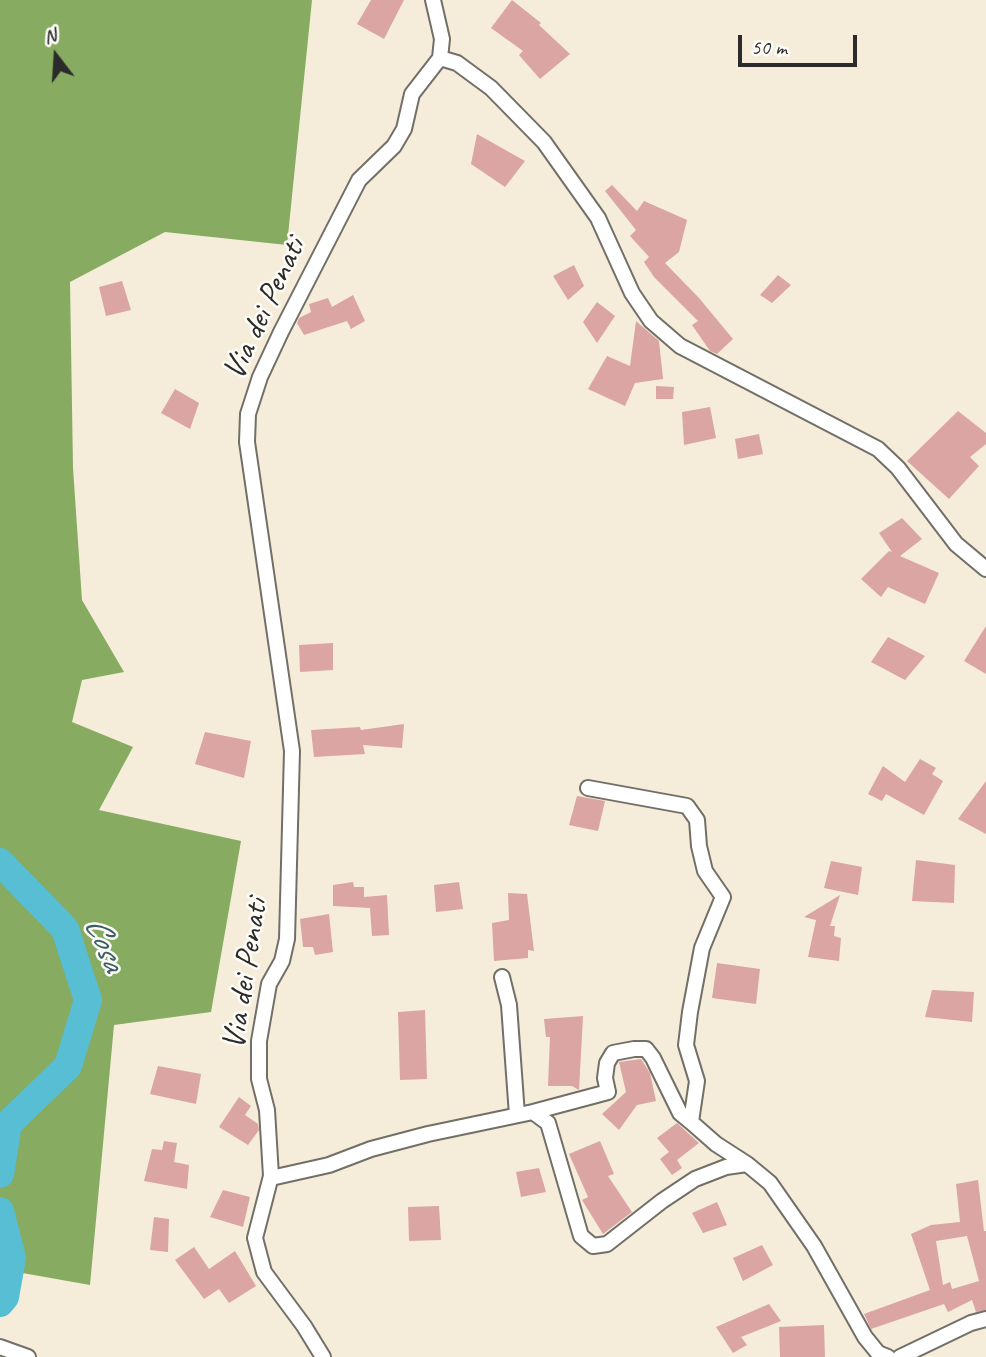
<!DOCTYPE html>
<html>
<head>
<meta charset="utf-8">
<style>
  body { margin:0 }
  #map { position:relative; width:986px; height:1357px; overflow:hidden; background:#f5edda; font-family:Caveat,sans-serif }
  canvas { display:block }
  .north { position:absolute; left:21px; top:21px; width:70px; height:70px; -webkit-text-stroke:5px #fdfcf7; paint-order:stroke; rotate:343deg; font-size:19px; font-weight:700; line-height:28px; text-align:center; color:#2b2b2b }
  .north::after { content:''; display:block; margin:auto; width:24px; height:32px; background:#2b2b2b; clip-path:polygon(50% 0,100% 100%,50% 72%,0 100%) }
  .scale { position:absolute; left:738px; top:35px; width:119px; height:32px; box-sizing:border-box; border:4px solid #2b2b2b; border-top:0; padding-left:9px; font-size:21px; line-height:24px; white-space:nowrap; color:#2b2b2b; -webkit-text-stroke:5px #fdfcf7; paint-order:stroke }
</style>
</head>
<body>
<div id="map">
<canvas width="986" height="1357"></canvas>
<div class="north">N</div>
<div class="scale">50 m</div>
</div>
<script>
const c = document.querySelector('canvas').getContext('2d');
c.lineJoin = 'round';
function fill(path, color) {
  c.fillStyle = color;
  c.fill(path, 'evenodd');
}
function poly(rows) {
  const path = new Path2D();
  for (const r of rows) {
    path.moveTo(r[0], r[1]);
    for (let i = 2; i < r.length; i += 2) path.lineTo(r[i], r[i + 1]);
  }
  return path;
}
function strokePath(path, color, width, dash) {
  c.strokeStyle = color;
  c.lineWidth = width;
  c.lineCap = dash ? 'butt' : 'round';
  c.setLineDash(dash || []);
  c.stroke(path);
}
function drawText(font, color, halo, rows, align = 'center') {
  c.font = font + ' Caveat,sans-serif';
  c.lineWidth = 5;
  c.setLineDash([]);
  c.textBaseline = 'middle';
  c.strokeStyle = halo;
  c.fillStyle = color;
  for (const [text, x, y, turn = 0] of rows) {
    c.save();
    c.translate(x, y);
    c.rotate((+turn || 0) * Math.PI / 180);
    c.textAlign = isNaN(turn) ? turn : align;
    if (halo) c.strokeText(text, 0, 0);
    c.fillText(text, 0, 0);
    c.restore();
  }
}
fill(poly([
  [0,0,312,0,287,245,165,232,70,282,73,468,82,600,124,672,82,680,72,722,133,747,99,810,241,841,211,1012,114,1025,90,1285,0,1269]
]), '#86ab61');
strokePath(poly([
  [0,862,65,929,88,1000,68,1066,8,1124,0,1174],
  [0,1211,12,1258,5,1297,0,1303]
]), '#57bed4', 28);
fill(poly([
  [371,0,404,0,384,39,357,24],
  [512,0,541,23,539,25,570,54,540,79,519,55,523,51,491,28],
  [477,134,525,161,505,187,471,164],
  [612,185,637,211,644,201,687,220,679,252,665,263,699,298,733,339,717,354,710,351,692,325,698,321,654,277,644,262,649,257,630,236,636,230,605,191],
  [574,265,584,286,568,300,553,276],
  [778,275,791,285,772,303,760,295],
  [122,281,131,310,106,316,99,287],
  [353,295,365,321,351,329,347,321,304,335,297,323,299,318,311,312,309,304,328,298,332,307],
  [597,302,615,316,597,343,583,322],
  [636,321,659,341,663,379,635,383,625,406,588,389,607,356,630,366],
  [656,386,674,387,673,399,656,399],
  [175,389,199,403,190,429,161,413],
  [710,407,716,438,684,445,682,412],
  [958,411,986,433,986,444,970,457,979,466,949,499,907,461],
  [759,434,763,454,738,459,735,439],
  [902,518,922,539,900,556,939,573,925,604,888,587,881,597,861,579,889,551,892,552,879,533],
  [986,626,986,674,964,661],
  [888,637,925,656,905,680,871,662],
  [333,643,333,670,300,672,299,645],
  [404,724,402,748,363,745,365,754,314,757,311,730,360,727,361,730],
  [205,732,251,741,244,778,195,764],
  [920,759,936,768,932,774,943,781,924,815,886,794,882,801,868,794,883,766,905,782],
  [986,781,986,834,958,819],
  [577,796,605,801,598,831,569,825],
  [916,860,955,865,954,903,912,901],
  [831,861,862,867,858,895,824,888],
  [353,882,354,887,364,887,364,897,387,895,389,935,372,936,370,908,333,906,333,885],
  [459,882,463,909,436,912,434,885],
  [508,893,527,894,534,951,528,950,528,958,494,961,492,923,509,920],
  [840,895,830,926,835,926,834,936,841,938,839,961,808,957,816,920,804,917],
  [329,914,333,952,315,955,313,947,303,947,300,919],
  [717,963,760,969,756,1004,712,998],
  [932,990,974,992,972,1022,925,1017],
  [425,1010,427,1079,400,1080,398,1012],
  [583,1016,579,1090,572,1086,548,1086,550,1037,546,1037,544,1019],
  [641,1059,650,1073,656,1101,637,1105,619,1130,602,1114,626,1092,619,1062],
  [158,1066,201,1074,196,1104,150,1094],
  [239,1097,251,1106,245,1115,258,1124,259,1130,248,1145,219,1127],
  [677,1123,699,1143,677,1160,682,1168,672,1175,660,1159,669,1152,657,1138],
  [164,1141,177,1143,174,1162,189,1165,187,1189,144,1181,152,1149,162,1150],
  [600,1141,614,1174,608,1176,632,1212,603,1234,582,1200,588,1197,569,1154],
  [539,1168,546,1192,521,1197,516,1172],
  [978,1180,984,1231,986,1231,986,1310,976,1312,972,1300,948,1312,944,1304,871,1329,864,1314,930,1290,911,1234,931,1225,960,1222,956,1184],
  [967,1236,979,1281,952,1289,950,1282,943,1285,936,1241],
  [223,1190,250,1197,243,1227,210,1217],
  [717,1202,727,1225,703,1233,692,1213],
  [439,1206,441,1240,409,1241,408,1207],
  [154,1217,169,1219,168,1252,150,1250],
  [762,1245,773,1265,743,1281,733,1258],
  [194,1247,209,1269,235,1251,256,1286,229,1303,219,1289,204,1299,175,1260],
  [769,1304,781,1321,741,1337,747,1345,733,1353,716,1327],
  [824,1325,825,1357,780,1357,779,1327]
]), '#dba5a3');
const minor = poly([
  [433,0,442,39,440,58],
  [502,977,509,1005,517,1115],
  [533,1112,608,1092,605,1078,607,1063,613,1053,634,1049,646,1049,653,1058,680,1113,691,1122,693,1108,697,1081,686,1045,690,1012,702,948,723,897,705,871,699,846,697,820,687,806,588,788],
  [691,1122,716,1144,747,1164],
  [271,1178,329,1165,371,1149,428,1134,533,1112,548,1123,581,1236,593,1246,607,1244,662,1201,695,1179,726,1167,747,1164,770,1183,814,1246,865,1337,878,1353,888,1357],
  [0,1347,28,1357],
  [323,1357,304,1326,264,1272,255,1238,271,1176,267,1110,259,1079,259,1041,269,984,282,961,287,939,292,751,247,442,248,414,260,377,281,332,359,180,394,146,404,129,412,94,440,58,457,63,491,88,544,142,598,218,632,293,651,321,680,346,878,449,898,468,956,544,986,569],
  [900,1357,971,1323,986,1319]
]);
strokePath(minor, '#726f68', 18);
strokePath(minor, '#fff', 14);
drawText('33px', '#2b2b2b', '#fdfcf7', [
  ["Via dei Penati",265,309,-65],
  ["Via dei Penati",246,974,-81]
]);
drawText('italic 35px', '#3a5e66', '#fdfcf7', [
  ["Cosa",104,944,68]
]);
</script>
</body>
</html>
